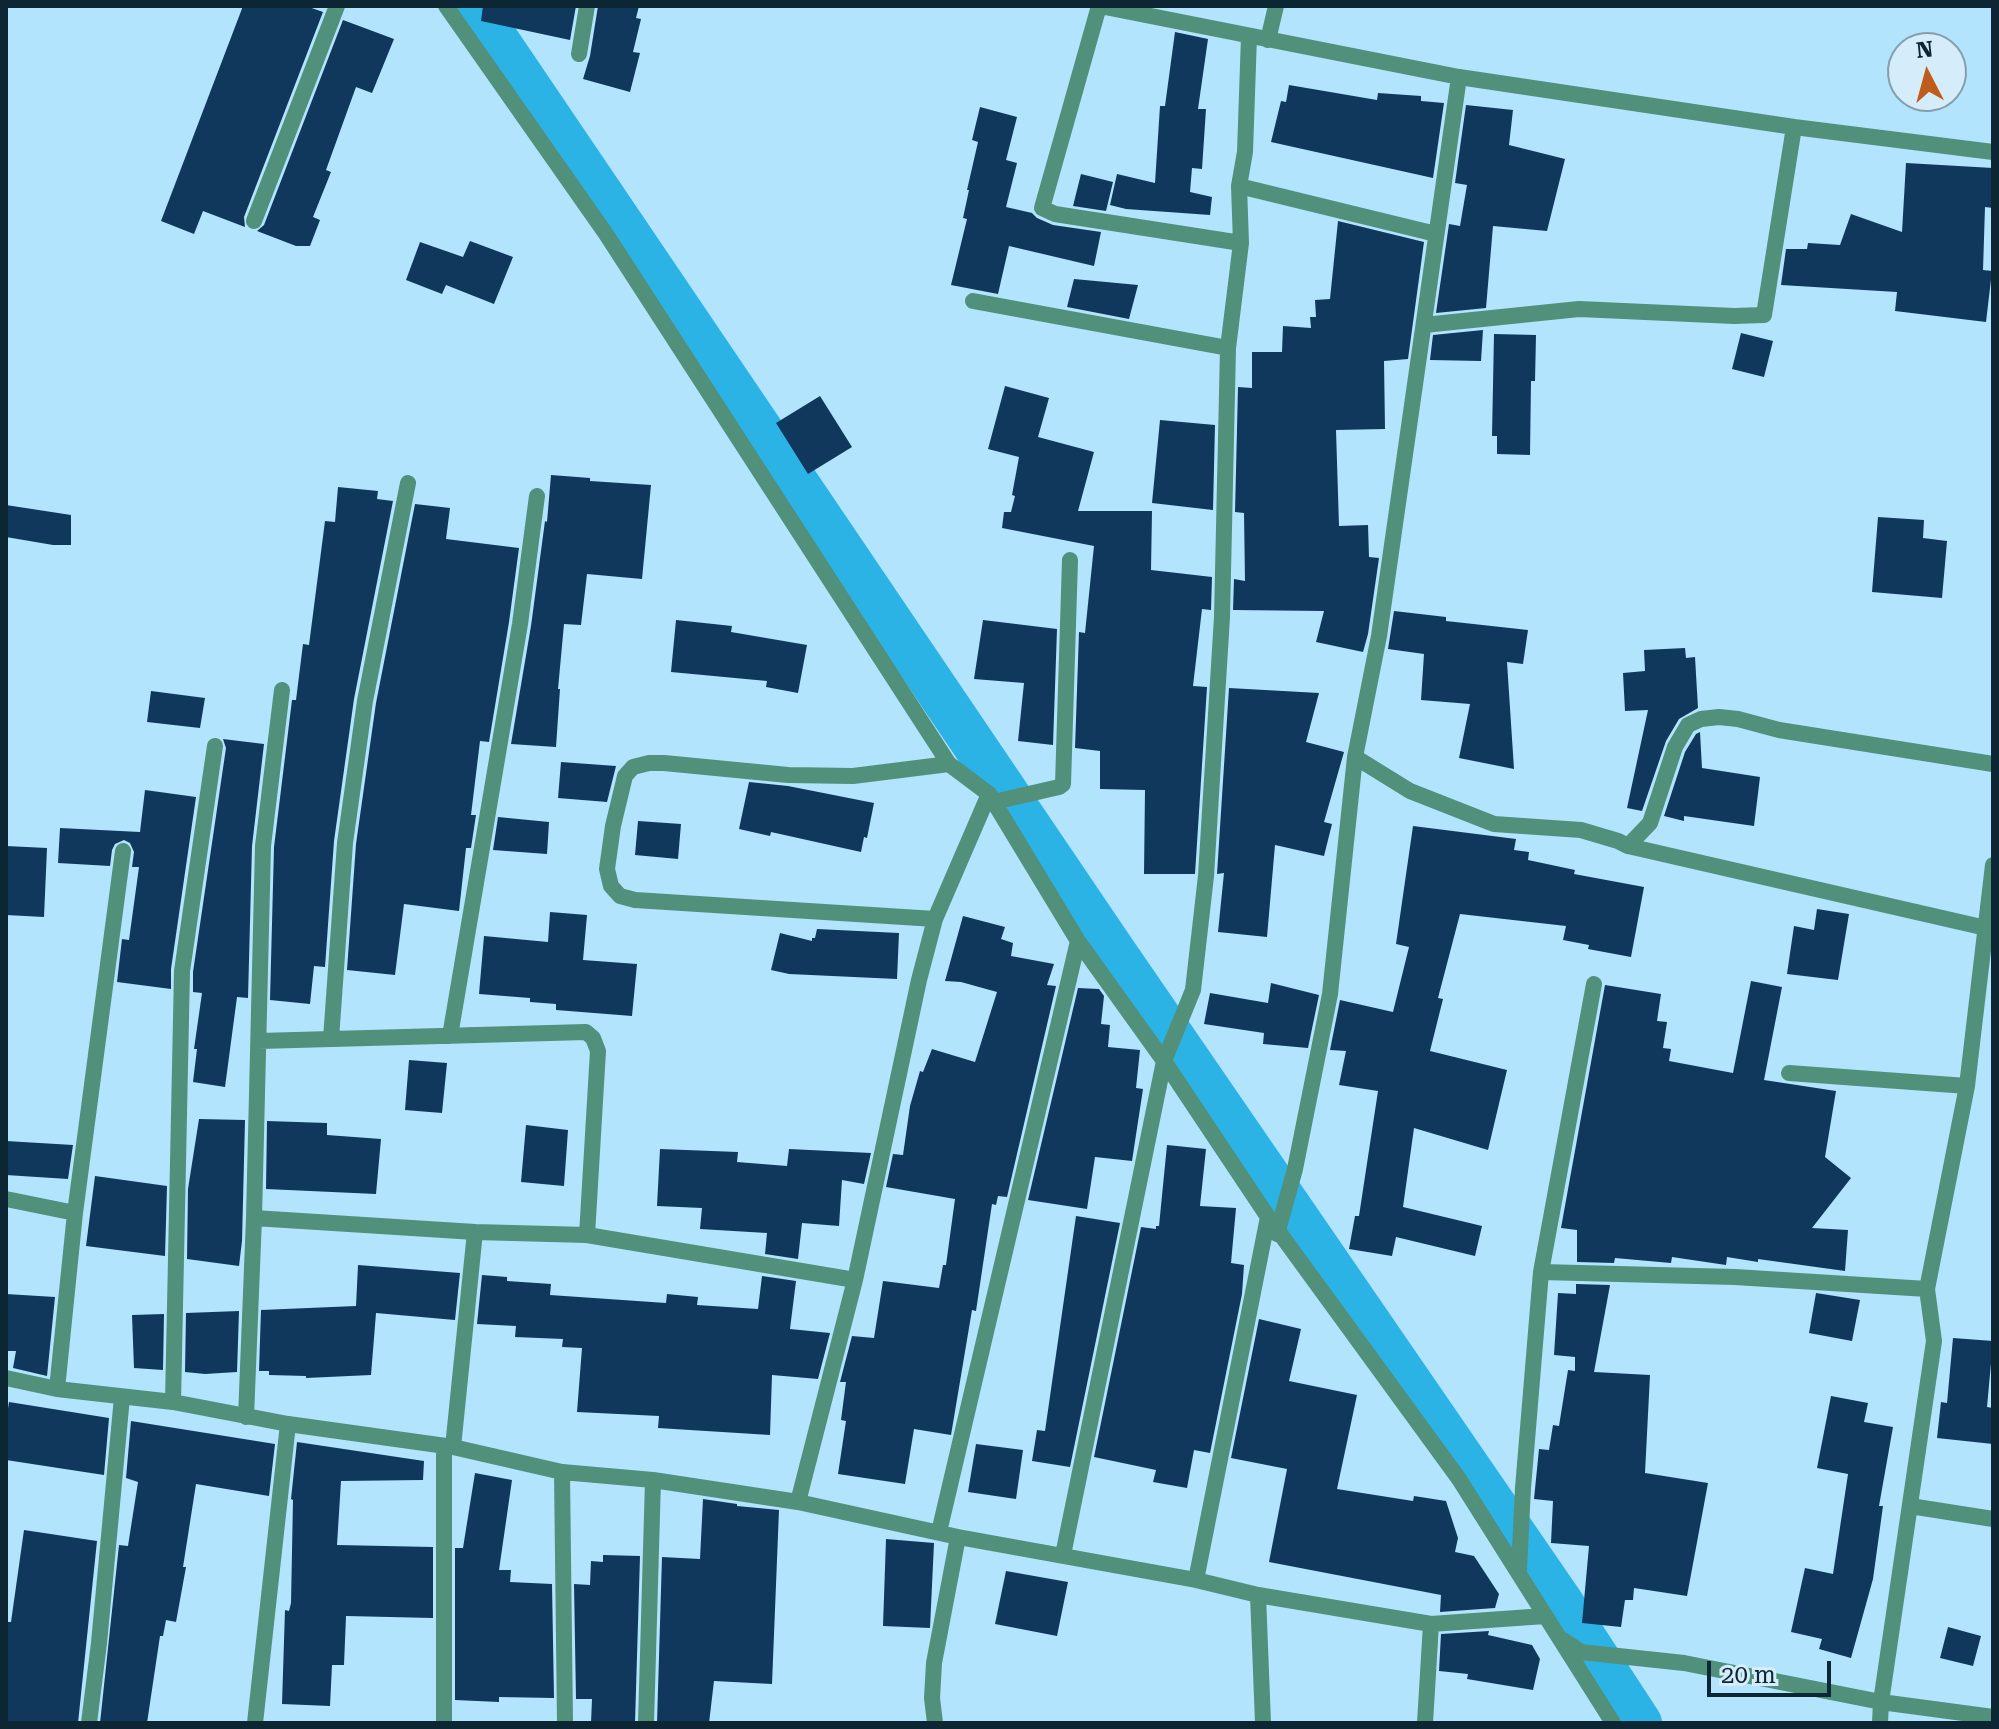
<!DOCTYPE html>
<html>
<head>
<meta charset="utf-8">
<style>
  body { margin:0 }
  #map { position:relative; width:1999px; height:1729px; overflow:hidden; background:#b2e4fd; font-family:"Roboto Serif",serif }
  canvas { display:block }
  .frame { position:absolute; inset:0; border:8px solid #0c2733; pointer-events:none }
  .north { position:absolute; left:1887px; top:32px; width:80px; height:80px; box-sizing:border-box; background:#d5edfa; border:2px solid #859eaa; border-radius:50%; rotate:354deg; font-size:22px; font-weight:700; line-height:32px; text-align:center; color:#0c2733 }
  .north::after { content:''; display:block; margin:auto; width:28px; height:36px; background:#be5d1b; clip-path:polygon(50% 0,100% 100%,50% 72%,0 100%) }
  .scale { position:absolute; left:1707px; top:1661px; width:124px; height:36px; box-sizing:border-box; border:4px solid #0c2733; border-top:0; padding-left:10px; font-size:24px; line-height:28px; white-space:nowrap; color:#0c2733; -webkit-text-stroke:6px #d5edfa; paint-order:stroke }
</style>
</head>
<body>
<div id="map">
<canvas width="1999" height="1729"></canvas>
<div class="frame"></div>
<div class="north">N</div>
<div class="scale">20 m</div>
</div>
<script>
const c = document.querySelector('canvas').getContext('2d');
c.lineJoin = 'round';
function poly(rows) {
  const path = new Path2D();
  for (const r of rows) {
    path.moveTo(r[0], r[1]);
    for (let i = 2; i < r.length; i += 2) path.lineTo(r[i], r[i + 1]);
  }
  return path;
}
function strokePath(path, color, width, dash) {
  c.strokeStyle = color;
  c.lineWidth = width;
  c.lineCap = dash ? 'butt' : 'round';
  c.setLineDash(dash || []);
  c.stroke(path);
}
function fill(path, color) {
  c.fillStyle = color;
  c.fill(path, 'evenodd');
}
strokePath(poly([
  [474,6,1113,950,1561,1602,1640,1723]
]), '#2cb3e6', 44);
fill(poly([
  [243,6,306,6,323,12,244,217,245,227,203,211,194,234,161,221],
  [483,6,576,6,570,40,481,21],
  [598,6,639,6,636,18,641,19,633,52,640,53,630,92,583,79,590,56],
  [343,20,394,39,372,93,356,87,326,170,331,172,313,217,320,220,310,246,296,246,257,231,264,225],
  [1175,32,1208,39,1198,109,1206,109,1202,169,1192,168,1190,192,1212,197,1210,215,1126,209,1110,205,1117,174,1155,183,1160,106,1165,106],
  [1289,85,1377,100,1378,93,1421,96,1421,101,1444,103,1433,178,1271,142,1281,101,1286,102],
  [1466,105,1513,110,1509,145,1565,159,1547,231,1493,226,1486,308,1436,313,1449,224,1460,226,1467,185,1455,183],
  [980,107,1017,117,1006,160,1017,163,1006,207,1032,213,1037,218,1053,225,1101,232,1094,266,1009,246,998,294,951,285,967,219,963,218,969,190,967,190,978,142,972,140],
  [1906,163,1993,168,1993,208,1985,207,1983,270,1992,271,1986,322,1895,311,1897,292,1781,285,1786,249,1807,249,1808,243,1840,245,1851,214,1902,232],
  [1081,174,1113,182,1106,211,1073,206],
  [1338,221,1424,242,1408,359,1384,361,1385,429,1336,430,1339,526,1368,525,1369,557,1379,558,1368,634,1363,652,1316,642,1324,611,1233,610,1234,579,1245,581,1244,513,1235,512,1238,387,1252,388,1252,352,1282,352,1283,326,1311,328,1310,317,1316,317,1315,300,1330,299],
  [470,241,513,257,494,304,446,285,442,294,406,280,420,242,463,257],
  [1074,279,1138,285,1129,319,1067,307],
  [1483,330,1481,361,1430,360,1433,335],
  [1741,333,1773,341,1764,377,1732,369],
  [1494,334,1536,335,1535,381,1531,381,1530,455,1497,454,1497,436,1492,436],
  [1005,386,1049,398,1038,437,1094,452,1078,511,1152,511,1151,570,1212,577,1211,610,1202,609,1193,686,1207,687,1195,874,1144,874,1145,790,1100,789,1100,751,1075,748,1079,632,1085,633,1094,546,1002,528,1004,512,1011,512,1015,496,1012,495,1019,457,988,449],
  [820,396,852,447,808,474,776,423],
  [1160,420,1215,425,1213,510,1152,503],
  [551,475,590,478,590,481,651,485,642,579,587,574,581,625,564,624,558,689,560,689,556,747,511,744,531,626,545,521,547,522],
  [338,487,378,491,377,499,393,501,354,699,334,841,325,967,314,966,310,1004,270,1000,274,847,292,700,296,700,303,644,309,645,325,521,335,522],
  [415,504,450,508,446,539,519,548,509,622,489,742,480,741,471,815,476,815,471,848,466,848,459,911,404,904,395,975,347,970,356,844,376,703],
  [6,505,71,515,71,545,53,545,6,537],
  [1878,517,1924,520,1923,538,1947,541,1942,598,1872,592],
  [1394,611,1446,617,1446,621,1528,630,1523,664,1507,662,1514,769,1459,758,1470,704,1421,700,1424,654,1388,649],
  [676,620,732,626,731,632,807,645,798,693,766,687,767,681,671,672],
  [983,620,1057,629,1053,745,1018,741,1024,683,974,679],
  [1685,648,1686,658,1695,657,1698,708,1679,719,1666,741,1642,811,1627,808,1648,710,1625,711,1623,673,1645,671,1644,650],
  [1229,688,1319,693,1306,742,1344,752,1324,822,1332,824,1324,856,1275,845,1267,937,1218,932,1224,873,1217,874],
  [151,691,205,698,200,728,147,722],
  [1700,732,1702,768,1760,777,1754,826,1684,816,1684,821,1664,816,1685,752,1696,734],
  [223,739,264,744,252,846,248,998,237,997,225,1087,193,1082,197,1049,194,1049,202,993,193,992,193,972,226,748],
  [561,762,616,766,607,802,558,798],
  [749,782,788,786,874,803,867,838,864,837,861,852,771,832,770,836,739,829],
  [145,790,196,797,171,969,171,989,117,982,122,939,129,940,139,867,132,867,134,852,130,843,124,840,115,844,112,850,110,866,58,863,60,828,140,832],
  [498,817,549,822,547,854,493,850],
  [638,821,681,824,678,859,635,855],
  [1413,826,1516,839,1514,850,1529,852,1528,860,1575,870,1574,874,1644,887,1631,957,1588,949,1589,945,1563,940,1566,926,1460,914,1438,998,1443,999,1430,1051,1507,1070,1488,1150,1414,1128,1403,1207,1482,1226,1475,1256,1396,1237,1392,1256,1349,1249,1355,1216,1359,1216,1378,1091,1339,1085,1346,1051,1330,1050,1340,1000,1393,1012,1409,947,1396,944],
  [6,846,47,848,44,917,6,915],
  [1817,909,1849,914,1838,980,1787,974,1794,926,1814,930],
  [550,912,587,915,583,960,637,964,632,1016,556,1010,556,1004,530,1002,530,998,479,994,484,936,548,942],
  [963,916,1005,927,1001,939,1013,943,1011,956,1054,964,1047,985,1056,986,1007,1197,998,1196,996,1205,992,1204,976,1311,972,1310,951,1435,914,1429,905,1484,838,1474,846,1421,841,1420,846,1382,840,1382,852,1336,874,1338,883,1281,939,1288,943,1265,946,1265,955,1199,886,1187,893,1154,903,1155,910,1106,920,1071,923,1072,932,1049,975,1062,997,992,961,982,945,981],
  [817,929,899,933,897,979,789,974,771,970,780,933,812,941,812,938,815,938],
  [1751,981,1782,987,1764,1080,1836,1091,1825,1157,1851,1178,1812,1228,1848,1230,1845,1271,1758,1259,1758,1262,1727,1257,1726,1265,1672,1257,1671,1263,1615,1258,1614,1263,1577,1262,1577,1230,1561,1228,1605,985,1661,994,1657,1021,1667,1022,1663,1048,1671,1049,1669,1061,1733,1073],
  [1271,983,1319,995,1308,1048,1263,1044,1264,1033,1204,1024,1210,993,1268,1003],
  [1078,988,1099,989,1104,996,1101,1024,1110,1025,1108,1047,1140,1050,1136,1088,1143,1089,1132,1161,1095,1157,1087,1209,1028,1200],
  [409,1060,447,1063,442,1113,405,1110],
  [199,1119,245,1120,242,1241,239,1266,187,1259,188,1189],
  [267,1121,327,1123,327,1135,381,1139,376,1194,266,1189],
  [526,1125,568,1130,564,1186,521,1182],
  [6,1141,73,1145,68,1179,6,1175],
  [1167,1145,1206,1149,1200,1206,1236,1208,1231,1263,1244,1265,1242,1294,1210,1453,1194,1450,1187,1488,1153,1482,1156,1470,1094,1457,1141,1227,1156,1229,1156,1226,1159,1226],
  [660,1149,738,1152,737,1162,787,1166,789,1149,871,1153,864,1184,842,1180,839,1226,802,1223,798,1259,765,1254,767,1233,700,1229,702,1208,657,1206],
  [95,1176,167,1186,165,1256,86,1246],
  [1076,1216,1120,1223,1070,1467,1032,1461,1037,1430,1045,1431],
  [358,1265,460,1273,455,1320,376,1313,371,1375,306,1378,306,1376,269,1375,269,1371,259,1371,261,1310,356,1306],
  [482,1275,507,1277,507,1281,551,1284,550,1295,666,1303,667,1294,698,1297,697,1305,758,1309,762,1276,796,1281,790,1329,830,1333,818,1379,772,1375,770,1435,658,1428,659,1416,577,1412,582,1348,562,1347,563,1339,515,1337,516,1326,477,1324],
  [1576,1284,1610,1285,1594,1372,1650,1375,1645,1473,1708,1483,1687,1596,1634,1588,1633,1600,1625,1600,1621,1627,1582,1623,1589,1546,1551,1543,1553,1501,1534,1499,1539,1449,1549,1450,1553,1425,1559,1426,1568,1370,1575,1371,1575,1357,1554,1355,1558,1293,1576,1294],
  [1816,1293,1860,1300,1852,1341,1809,1333],
  [6,1294,55,1297,47,1376,13,1368,16,1351,6,1351],
  [239,1311,237,1372,205,1374,185,1372,186,1313],
  [164,1314,163,1370,134,1368,132,1315],
  [1259,1319,1301,1329,1289,1381,1357,1395,1337,1489,1413,1501,1414,1496,1446,1501,1458,1538,1455,1552,1474,1556,1499,1594,1495,1608,1440,1612,1441,1595,1269,1562,1287,1469,1231,1458],
  [1953,1338,1993,1341,1987,1407,1993,1408,1993,1444,1937,1438,1941,1402,1947,1403],
  [1831,1396,1868,1403,1864,1422,1893,1427,1879,1506,1883,1506,1873,1579,1851,1658,1819,1649,1822,1639,1791,1632,1805,1568,1833,1574,1848,1474,1817,1468],
  [9,1402,109,1418,104,1475,6,1460,6,1421],
  [131,1421,275,1444,269,1496,196,1484,183,1567,186,1567,176,1622,166,1620,163,1636,160,1636,147,1723,100,1723,119,1545,128,1546,138,1482,126,1478],
  [297,1442,424,1461,423,1480,341,1481,337,1545,433,1547,433,1618,346,1616,344,1665,332,1665,330,1706,282,1704,285,1610,289,1611,291,1603,293,1500,291,1499],
  [976,1444,1023,1450,1016,1499,968,1492],
  [475,1473,512,1480,499,1570,511,1570,510,1582,552,1584,554,1698,499,1697,499,1702,455,1700,455,1548,463,1548],
  [703,1499,737,1504,737,1506,779,1510,772,1684,714,1681,709,1723,657,1723,662,1557,700,1559],
  [24,1530,97,1541,78,1723,6,1723,6,1622,11,1622],
  [886,1539,934,1543,930,1628,883,1626],
  [603,1555,640,1556,635,1723,591,1723,592,1699,576,1699,574,1584,590,1585,591,1561,603,1562],
  [1006,1571,1068,1582,1057,1636,995,1624],
  [1948,1627,1981,1636,1973,1666,1940,1658],
  [1489,1631,1488,1635,1532,1645,1540,1659,1533,1690,1467,1679,1468,1674,1439,1671,1441,1634]
]), '#10385d');
strokePath(poly([
  [446,6,606,234,949,764,989,794,1078,941,1164,1061,1268,1217,1459,1479,1613,1723],
  [1099,6,1042,208,1055,214,1241,243],
  [1100,6,1459,77,1794,127,1993,152],
  [1268,40,1276,6],
  [579,54,587,6],
  [1239,186,1436,234],
  [254,221,337,6],
  [973,301,1228,348],
  [1424,325,1579,309,1734,316,1764,315,1794,127],
  [1355,757,1410,791,1494,824,1581,830,1618,841,1628,846,1650,823,1675,747,1688,725,1701,719,1719,717,1738,719,1779,730,1993,764],
  [990,795,994,802,1059,787,1063,784,1070,560],
  [1628,846,1986,928],
  [935,919,635,900,620,896,611,886,607,869,613,826,625,776,633,767,649,763,664,763,788,775,853,776,949,764],
  [450,1036,520,624,537,496],
  [331,1039,345,843,365,701,408,483],
  [259,1041,586,1032,593,1038,598,1051,587,1235],
  [1789,1073,1967,1086],
  [6,1199,75,1213],
  [254,1218,475,1232,587,1235,855,1280],
  [1277,1234,1295,1169,1330,994,1355,757,1379,636,1459,77],
  [1541,1272,1735,1277,1927,1289],
  [6,1378,57,1389,173,1402,288,1424,453,1447,562,1472,653,1480,798,1502,958,1537,1196,1580,1258,1595,1431,1624,1545,1616],
  [57,1389,75,1213,123,851],
  [173,1402,182,971,215,746],
  [246,1417,254,1218,263,846,282,690],
  [444,1446,444,1723],
  [453,1447,475,1232],
  [562,1472,565,1723],
  [798,1502,855,1280,919,980,935,919,989,794],
  [1910,1506,1993,1519],
  [939,1532,1078,941],
  [1063,1555,1164,1061,1193,990,1206,876,1222,617,1228,348,1241,243,1239,186,1245,152,1249,36],
  [1519,1570,1523,1488,1541,1272,1594,984],
  [1196,1580,1268,1217,1271,1222],
  [1258,1595,1263,1723],
  [1563,1640,1581,1652,1684,1663,1881,1702,1993,1717],
  [89,1723,99,1643,122,1397],
  [255,1723,288,1424],
  [646,1723,653,1480],
  [935,1723,932,1698,934,1663,958,1537],
  [1425,1723,1431,1624],
  [1880,1723,1881,1702,1934,1341,1927,1289,1967,1086,1993,865]
]), '#51907b', 16);
</script>
</body>
</html>
